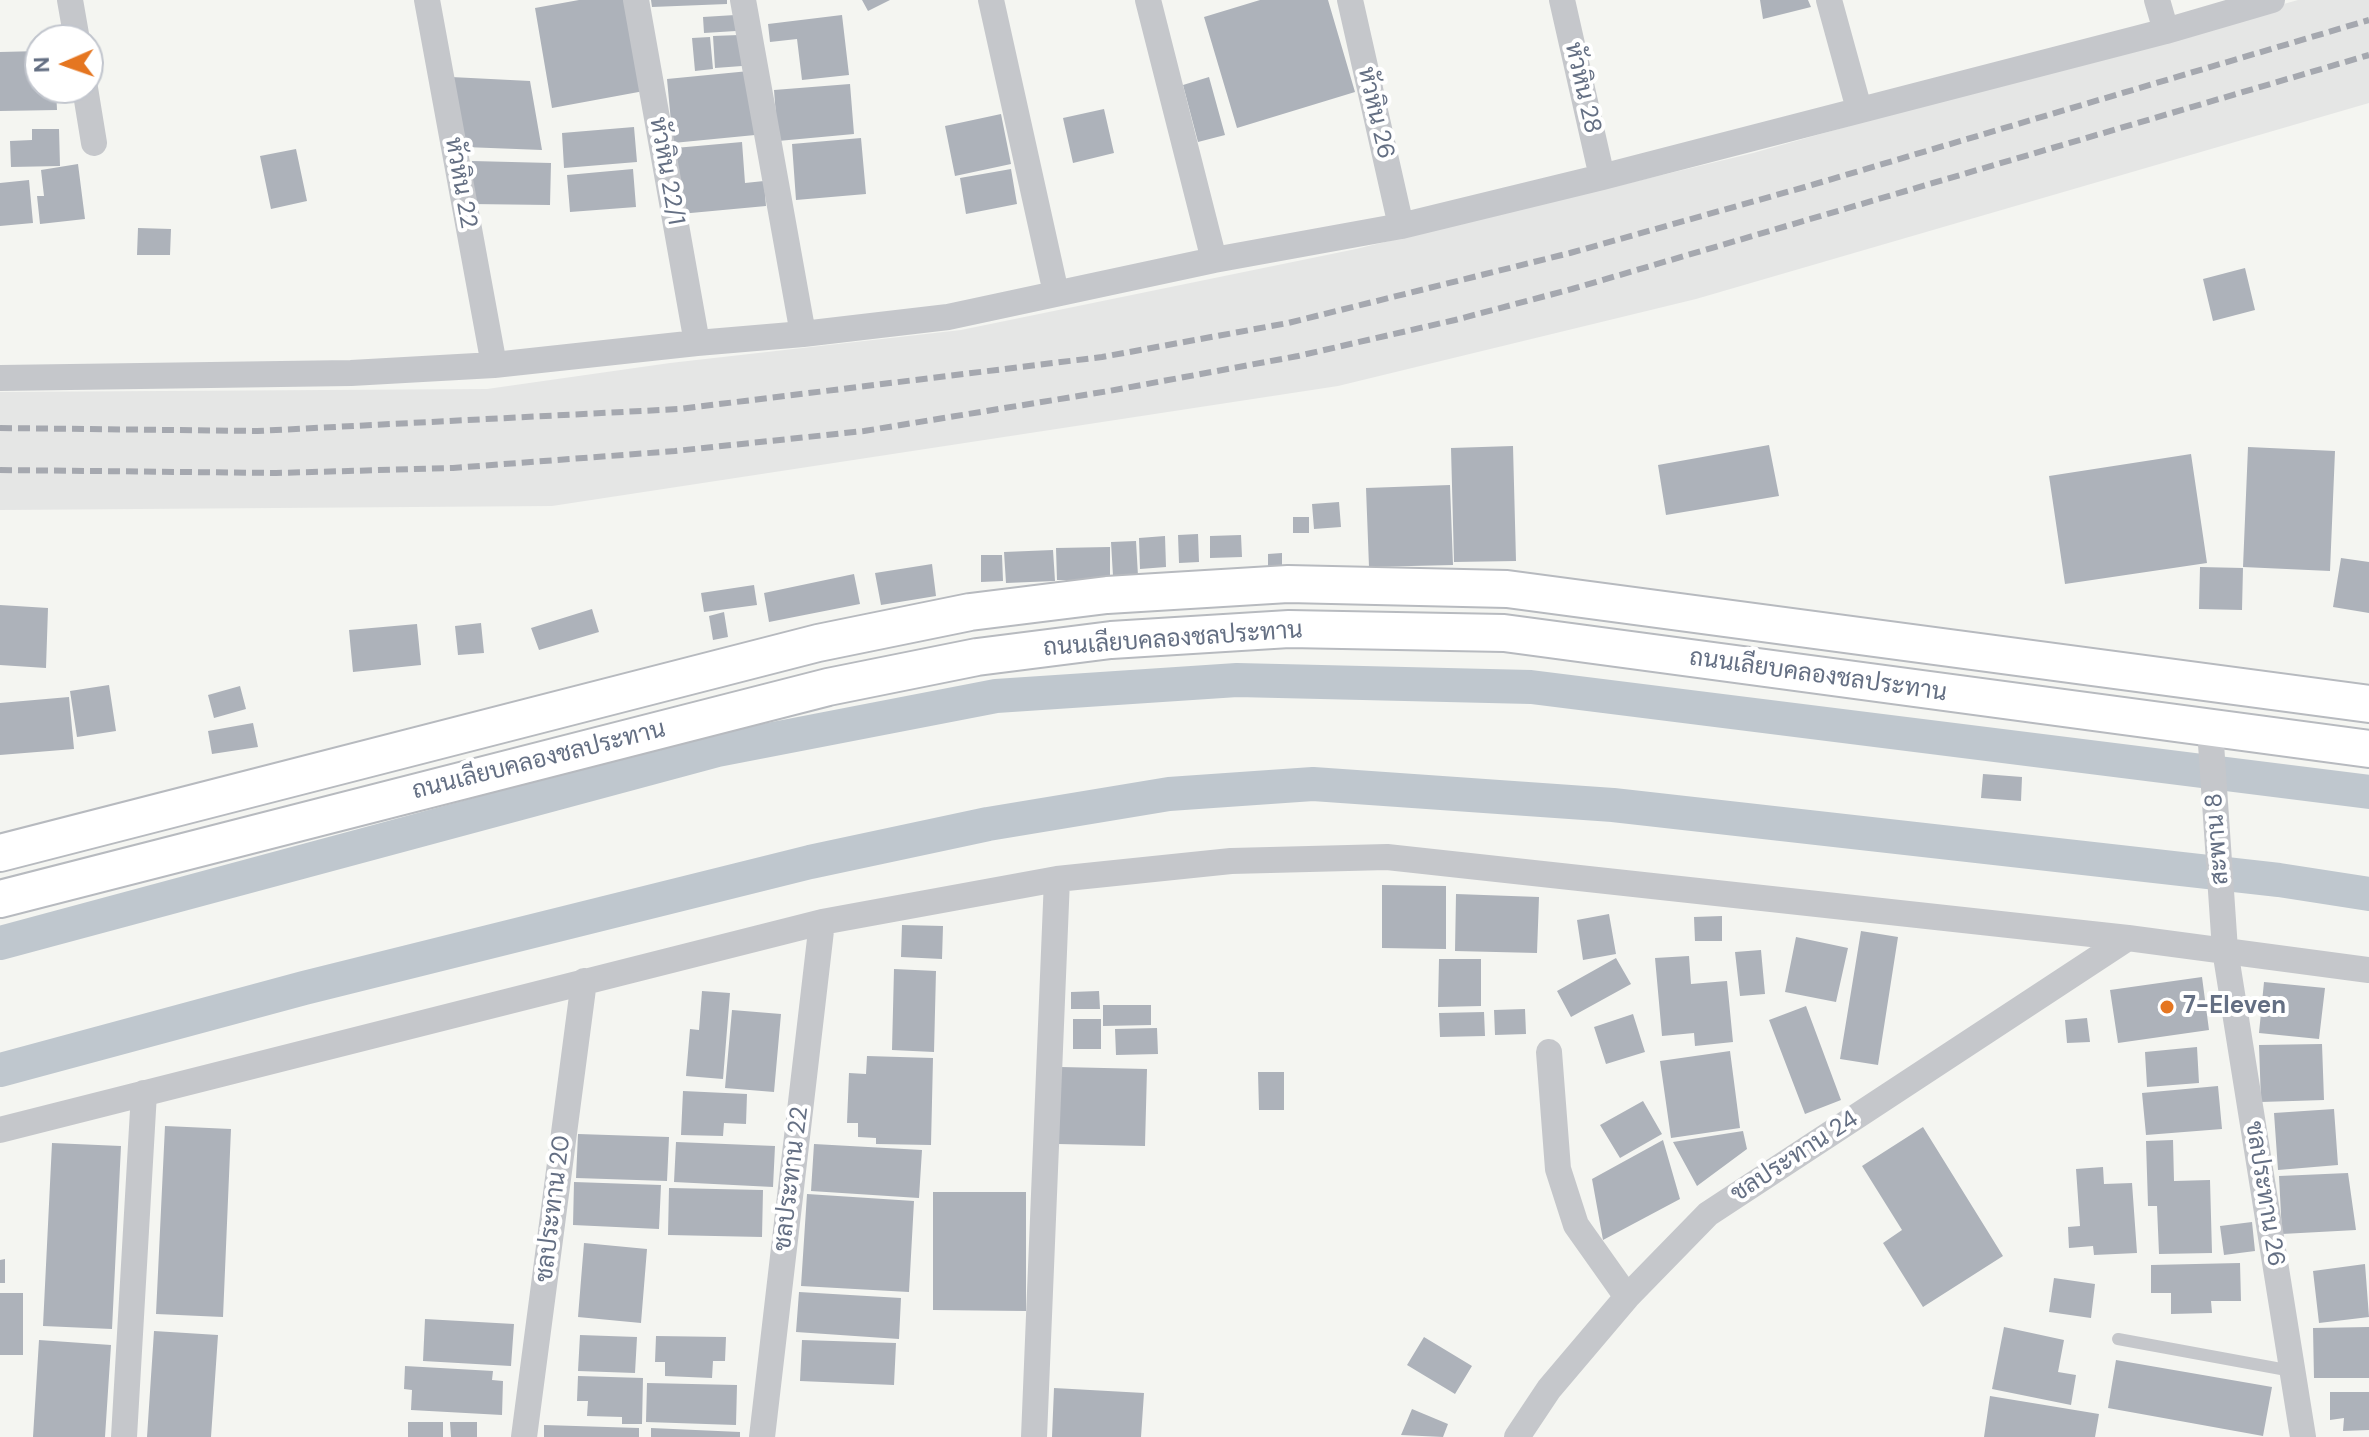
<!DOCTYPE html>
<html>
<head>
<meta charset="utf-8">
<style>
  body { margin:0 }
  #map { position:relative; width:2369px; height:1437px; overflow:hidden; background:#f4f5f1; font-family:"DM Sans",sans-serif }
  canvas { display:block }
  .north { position:absolute; left:24px; top:24px; width:80px; height:80px; box-sizing:border-box; background:#fff; border:2px solid #c1c5cd; border-radius:50%; rotate:268deg; font-size:22px; font-weight:700; line-height:32px; text-align:center; color:#646f83 }
  .north::after { content:''; display:block; margin:auto; width:28px; height:36px; background:#e57621; clip-path:polygon(50% 0,100% 100%,50% 72%,0 100%) }
</style>
</head>
<body>
<div id="map">
<canvas width="2369" height="1437"></canvas>
<div class="north">N</div>
</div>
<script>
const c = document.querySelector('canvas').getContext('2d');
c.lineJoin = 'round';
function fill(path, color) {
  c.fillStyle = color;
  c.fill(path, 'evenodd');
}
function poly(rows) {
  const path = new Path2D();
  for (const r of rows) {
    path.moveTo(r[0], r[1]);
    for (let i = 2; i < r.length; i += 2) path.lineTo(r[i], r[i + 1]);
  }
  return path;
}
function strokePath(path, color, width, dash) {
  c.strokeStyle = color;
  c.lineWidth = width;
  c.lineCap = dash ? 'butt' : 'round';
  c.setLineDash(dash || []);
  c.stroke(path);
}
function drawText(font, color, halo, rows, align = 'center') {
  c.font = font + ' "DM Sans",Sarabun,sans-serif';
  c.lineWidth = 8;
  c.setLineDash([]);
  c.textBaseline = 'middle';
  c.strokeStyle = halo;
  c.fillStyle = color;
  for (const [text, x, y, turn = 0] of rows) {
    c.save();
    c.translate(x, y);
    c.rotate((+turn || 0) * Math.PI / 180);
    c.textAlign = isNaN(turn) ? turn : align;
    if (halo) c.strokeText(text, 0, 0);
    c.fillText(text, 0, 0);
    c.restore();
  }
}
fill(poly([
  [2298,0,2369,0,2369,103,1696,299,1338,386,552,506,0,510,0,392,487,389,670,363,961,330,1356,249,1753,153]
]), '#e5e6e5');
strokePath(poly([
  [0,943,717,750,996,696,1237,680,1531,687,2369,792],
  [0,1070,304,988,810,862,988,824,1169,794,1313,784,1613,805,2279,880,2369,894]
]), '#bfc7ce', 34);
fill(poly([
  [579,0,629,0,644,91,552,108,535,8],
  [651,0,727,0,727,4,652,7],
  [862,0,890,0,868,11],
  [1260,0,1328,0,1355,92,1237,128,1204,17],
  [1760,0,1808,0,1811,7,1763,19],
  [735,15,736,31,704,33,703,17],
  [842,15,849,75,802,80,797,39,770,42,768,24],
  [739,35,742,66,715,68,713,36],
  [710,37,713,69,695,71,692,38],
  [40,51,40,88,56,88,57,110,0,111,0,52],
  [749,71,755,135,673,143,667,79],
  [451,77,530,81,542,150,465,147],
  [1209,77,1225,135,1198,142,1183,85],
  [850,84,854,134,778,141,774,90],
  [1104,109,1114,153,1073,163,1063,118],
  [1001,114,1011,164,955,176,945,126],
  [634,127,637,162,564,168,562,133],
  [32,129,59,129,60,166,11,167,10,141,32,140],
  [861,138,866,194,796,200,792,144],
  [742,142,745,183,764,181,766,206,680,214,675,148],
  [296,149,307,201,271,209,260,156],
  [472,161,551,163,550,205,471,204],
  [78,164,85,219,40,224,37,196,44,196,41,170],
  [633,169,636,207,570,212,567,175],
  [1011,169,1017,204,966,214,960,178],
  [29,180,33,223,0,226,0,183],
  [138,228,171,229,170,255,137,255],
  [2245,268,2255,310,2213,321,2203,279],
  [1769,445,1779,496,1666,515,1658,465],
  [1513,446,1516,561,1454,562,1451,448],
  [2248,447,2335,451,2330,571,2243,567],
  [2191,454,2207,563,2065,584,2049,476],
  [1450,485,1453,565,1369,567,1366,488],
  [1339,502,1341,527,1314,529,1312,504],
  [1293,517,1309,517,1309,533,1293,533],
  [1198,534,1199,562,1179,563,1178,535],
  [1241,535,1242,557,1210,558,1210,536],
  [1165,536,1166,567,1140,569,1139,538],
  [1136,541,1138,576,1113,576,1111,542],
  [1110,547,1110,580,1057,580,1056,548],
  [1053,550,1055,581,1006,583,1004,552],
  [1282,553,1282,565,1268,566,1268,554],
  [981,555,1002,555,1003,581,981,582],
  [2341,558,2369,562,2369,613,2333,607],
  [932,564,936,596,881,605,875,573],
  [2200,567,2243,568,2242,610,2199,609],
  [854,574,860,604,769,622,764,593],
  [754,585,757,605,704,612,701,593],
  [0,605,48,608,46,668,0,665],
  [592,609,599,632,539,650,531,628],
  [724,612,728,637,713,640,709,616],
  [481,623,484,653,458,655,455,626],
  [417,624,421,665,353,672,349,630],
  [109,685,116,731,77,737,70,691],
  [240,686,246,709,214,718,208,695],
  [69,697,74,749,0,755,0,703],
  [253,723,258,747,212,754,208,731],
  [1983,774,2022,777,2021,801,1981,798],
  [1382,885,1446,886,1446,949,1382,948],
  [1456,894,1539,897,1537,953,1455,951],
  [1609,914,1616,954,1583,960,1577,920],
  [1722,916,1722,941,1695,941,1694,917],
  [902,925,943,926,942,959,901,957],
  [1861,931,1898,937,1878,1065,1840,1059],
  [1796,937,1848,948,1836,1002,1785,992],
  [1761,950,1765,994,1740,996,1735,952],
  [1689,956,1691,984,1727,981,1733,1042,1695,1046,1694,1033,1662,1036,1655,958],
  [1616,958,1631,984,1571,1017,1557,991],
  [1439,959,1481,959,1481,1006,1438,1007],
  [894,969,936,971,934,1052,892,1050],
  [2202,977,2209,1030,2118,1043,2110,990],
  [2264,982,2325,988,2319,1039,2259,1033],
  [702,991,730,993,723,1079,686,1076,690,1029,699,1030],
  [1099,991,1100,1009,1071,1009,1071,992],
  [1103,1005,1151,1005,1151,1025,1103,1026],
  [1806,1006,1841,1100,1805,1114,1769,1020],
  [1525,1009,1526,1034,1495,1035,1494,1010],
  [732,1010,781,1014,774,1092,725,1088],
  [1484,1012,1485,1036,1440,1037,1439,1013],
  [1633,1014,1645,1052,1606,1064,1594,1027],
  [2087,1018,2090,1042,2067,1043,2065,1020],
  [1073,1019,1101,1019,1101,1049,1073,1049],
  [1157,1028,1158,1054,1116,1055,1115,1029],
  [2322,1044,2324,1100,2261,1102,2259,1045],
  [2197,1047,2199,1083,2147,1087,2145,1052],
  [1730,1051,1740,1128,1671,1138,1660,1061],
  [867,1056,933,1058,931,1145,876,1144,876,1138,858,1137,858,1123,847,1123,849,1073,866,1074],
  [1061,1067,1147,1069,1145,1146,1058,1144],
  [1258,1072,1284,1072,1284,1110,1259,1110],
  [2218,1086,2222,1129,2146,1135,2142,1093],
  [683,1091,747,1094,746,1124,724,1123,723,1136,681,1135],
  [1643,1101,1662,1134,1620,1158,1600,1125],
  [2334,1109,2338,1165,2278,1170,2274,1113],
  [165,1126,231,1129,223,1317,156,1314],
  [1923,1127,2003,1256,1923,1307,1883,1243,1902,1230,1862,1166],
  [1743,1131,1747,1149,1697,1186,1673,1142],
  [578,1134,669,1137,667,1181,576,1178],
  [1663,1140,1680,1199,1603,1240,1592,1179],
  [2173,1140,2174,1181,2210,1180,2212,1253,2159,1254,2157,1206,2148,1206,2146,1141],
  [676,1142,775,1146,773,1187,674,1182],
  [52,1143,121,1146,112,1329,43,1326],
  [814,1144,922,1150,919,1198,811,1191],
  [2103,1167,2104,1184,2132,1183,2137,1253,2094,1255,2093,1246,2069,1248,2068,1227,2080,1226,2076,1169],
  [2348,1173,2356,1230,2282,1234,2279,1176],
  [574,1182,661,1185,659,1229,573,1225],
  [669,1188,763,1190,762,1237,668,1235],
  [933,1192,1026,1192,1026,1311,933,1310],
  [807,1194,914,1201,909,1292,801,1286],
  [2252,1222,2255,1251,2224,1255,2220,1226],
  [584,1243,647,1249,641,1323,578,1317],
  [5,1259,5,1283,0,1283,0,1260],
  [2240,1263,2241,1301,2211,1301,2212,1313,2171,1314,2171,1293,2151,1293,2151,1265],
  [2365,1264,2369,1317,2319,1323,2313,1271],
  [2054,1278,2095,1284,2091,1318,2049,1312],
  [799,1292,901,1298,899,1339,796,1332],
  [0,1293,23,1293,23,1355,0,1355],
  [425,1319,514,1324,511,1366,423,1361],
  [2004,1327,2064,1340,2058,1372,2076,1375,2071,1405,1992,1389],
  [2369,1327,2369,1378,2314,1378,2313,1328],
  [154,1331,218,1335,211,1437,147,1437],
  [580,1335,637,1337,635,1373,578,1371],
  [656,1336,726,1337,725,1361,713,1361,712,1378,665,1376,665,1362,655,1362],
  [1424,1337,1472,1366,1455,1394,1407,1365],
  [39,1340,111,1345,105,1437,33,1437],
  [802,1340,896,1343,894,1385,800,1381],
  [2116,1360,2272,1387,2263,1436,2108,1408],
  [405,1366,493,1371,492,1380,503,1381,502,1415,411,1410,412,1390,404,1389],
  [578,1376,643,1378,642,1424,622,1424,622,1417,587,1416,588,1401,577,1401],
  [647,1383,737,1385,736,1425,646,1422],
  [1054,1388,1144,1393,1141,1437,1052,1437],
  [2330,1392,2369,1392,2369,1430,2343,1431,2344,1418,2330,1420],
  [1990,1396,2099,1414,2095,1437,1984,1437],
  [1412,1409,1448,1424,1443,1437,1401,1435],
  [408,1422,443,1422,443,1437,408,1437],
  [450,1422,477,1422,477,1437,451,1437],
  [544,1425,639,1428,639,1437,544,1437],
  [651,1428,740,1432,740,1437,651,1437]
]), '#adb2ba');
const secondary = poly([
  [0,853,818,643,970,612,1107,595,1288,584,1507,589,2369,704],
  [0,899,828,687,977,657,1111,640,1289,629,1504,633,2369,749]
]);
strokePath(secondary, '#b7babf', 40);
strokePath(poly([
  [2118,1339,2292,1371]
]), '#c5c7cb', 12);
strokePath(poly([
  [70,0,77,40],
  [427,0,494,365],
  [636,0,697,343],
  [743,0,803,334],
  [991,0,1056,293],
  [1148,0,1214,260],
  [1350,0,1401,226],
  [1562,0,1602,177],
  [1829,0,1859,109],
  [2157,0,2166,31],
  [85,88,94,143],
  [0,378,351,373,494,365,697,343,803,334,948,317,1214,260,1401,226,1602,177,2166,31,2272,0],
  [2210,729,2225,950,2303,1437],
  [1549,1052,1558,1169,1576,1225,1627,1297],
  [0,1130,822,922,1057,879,1231,861,1387,857,2128,938,2369,970],
  [124,1437,144,1093],
  [524,1437,584,981],
  [762,1437,822,922],
  [1034,1437,1057,879],
  [1517,1437,1549,1389,1627,1297,1708,1214,2128,938]
]), '#c5c7cb', 26);
strokePath(secondary, '#fff', 36);
strokePath(poly([
  [0,428,257,431,679,409,1102,357,1288,323,1570,253,1805,187,2369,20],
  [0,470,276,473,453,468,675,451,864,431,1109,391,1298,356,1455,320,1572,289,2369,55]
]), '#a5a8af', 6, [12, 6]);
for (const [x, y, r, color] of [
  [2167,1007,8,"#e57621"]
]) {
  const dot = new Path2D();
  dot.arc(x, y, r, 0, 2 * Math.PI);
  c.fillStyle = color;
  c.fill(dot);
  strokePath(dot, '#fff', 3);
}
drawText('24px', '#646f83', '#fff', [
  ["หัวหิน 28",1582,88,77],
  ["หัวหิน 26",1375,113,77],
  ["หัวหิน 22/1",666,171,80],
  ["หัวหิน 22",460,183,80],
  ["ถนนเลียบคลองชลประทาน",1173,640,-4],
  ["ถนนเลียบคลองชลประทาน",1818,676,8],
  ["ถนนเลียบคลองชลประทาน",539,761,-14],
  ["สะพาน 8",2218,839,-94],
  ["ชลประทาน 24",1795,1157,-33],
  ["ชลประทาน 22",792,1179,-83],
  ["ชลประทาน 26",2264,1194,81],
  ["ชลประทาน 20",554,1209,-83]
]);
drawText('bold 24px', '#646f83', '#fff', [
  ["7-Eleven",2183,1007]
], 'left');
</script>
</body>
</html>
